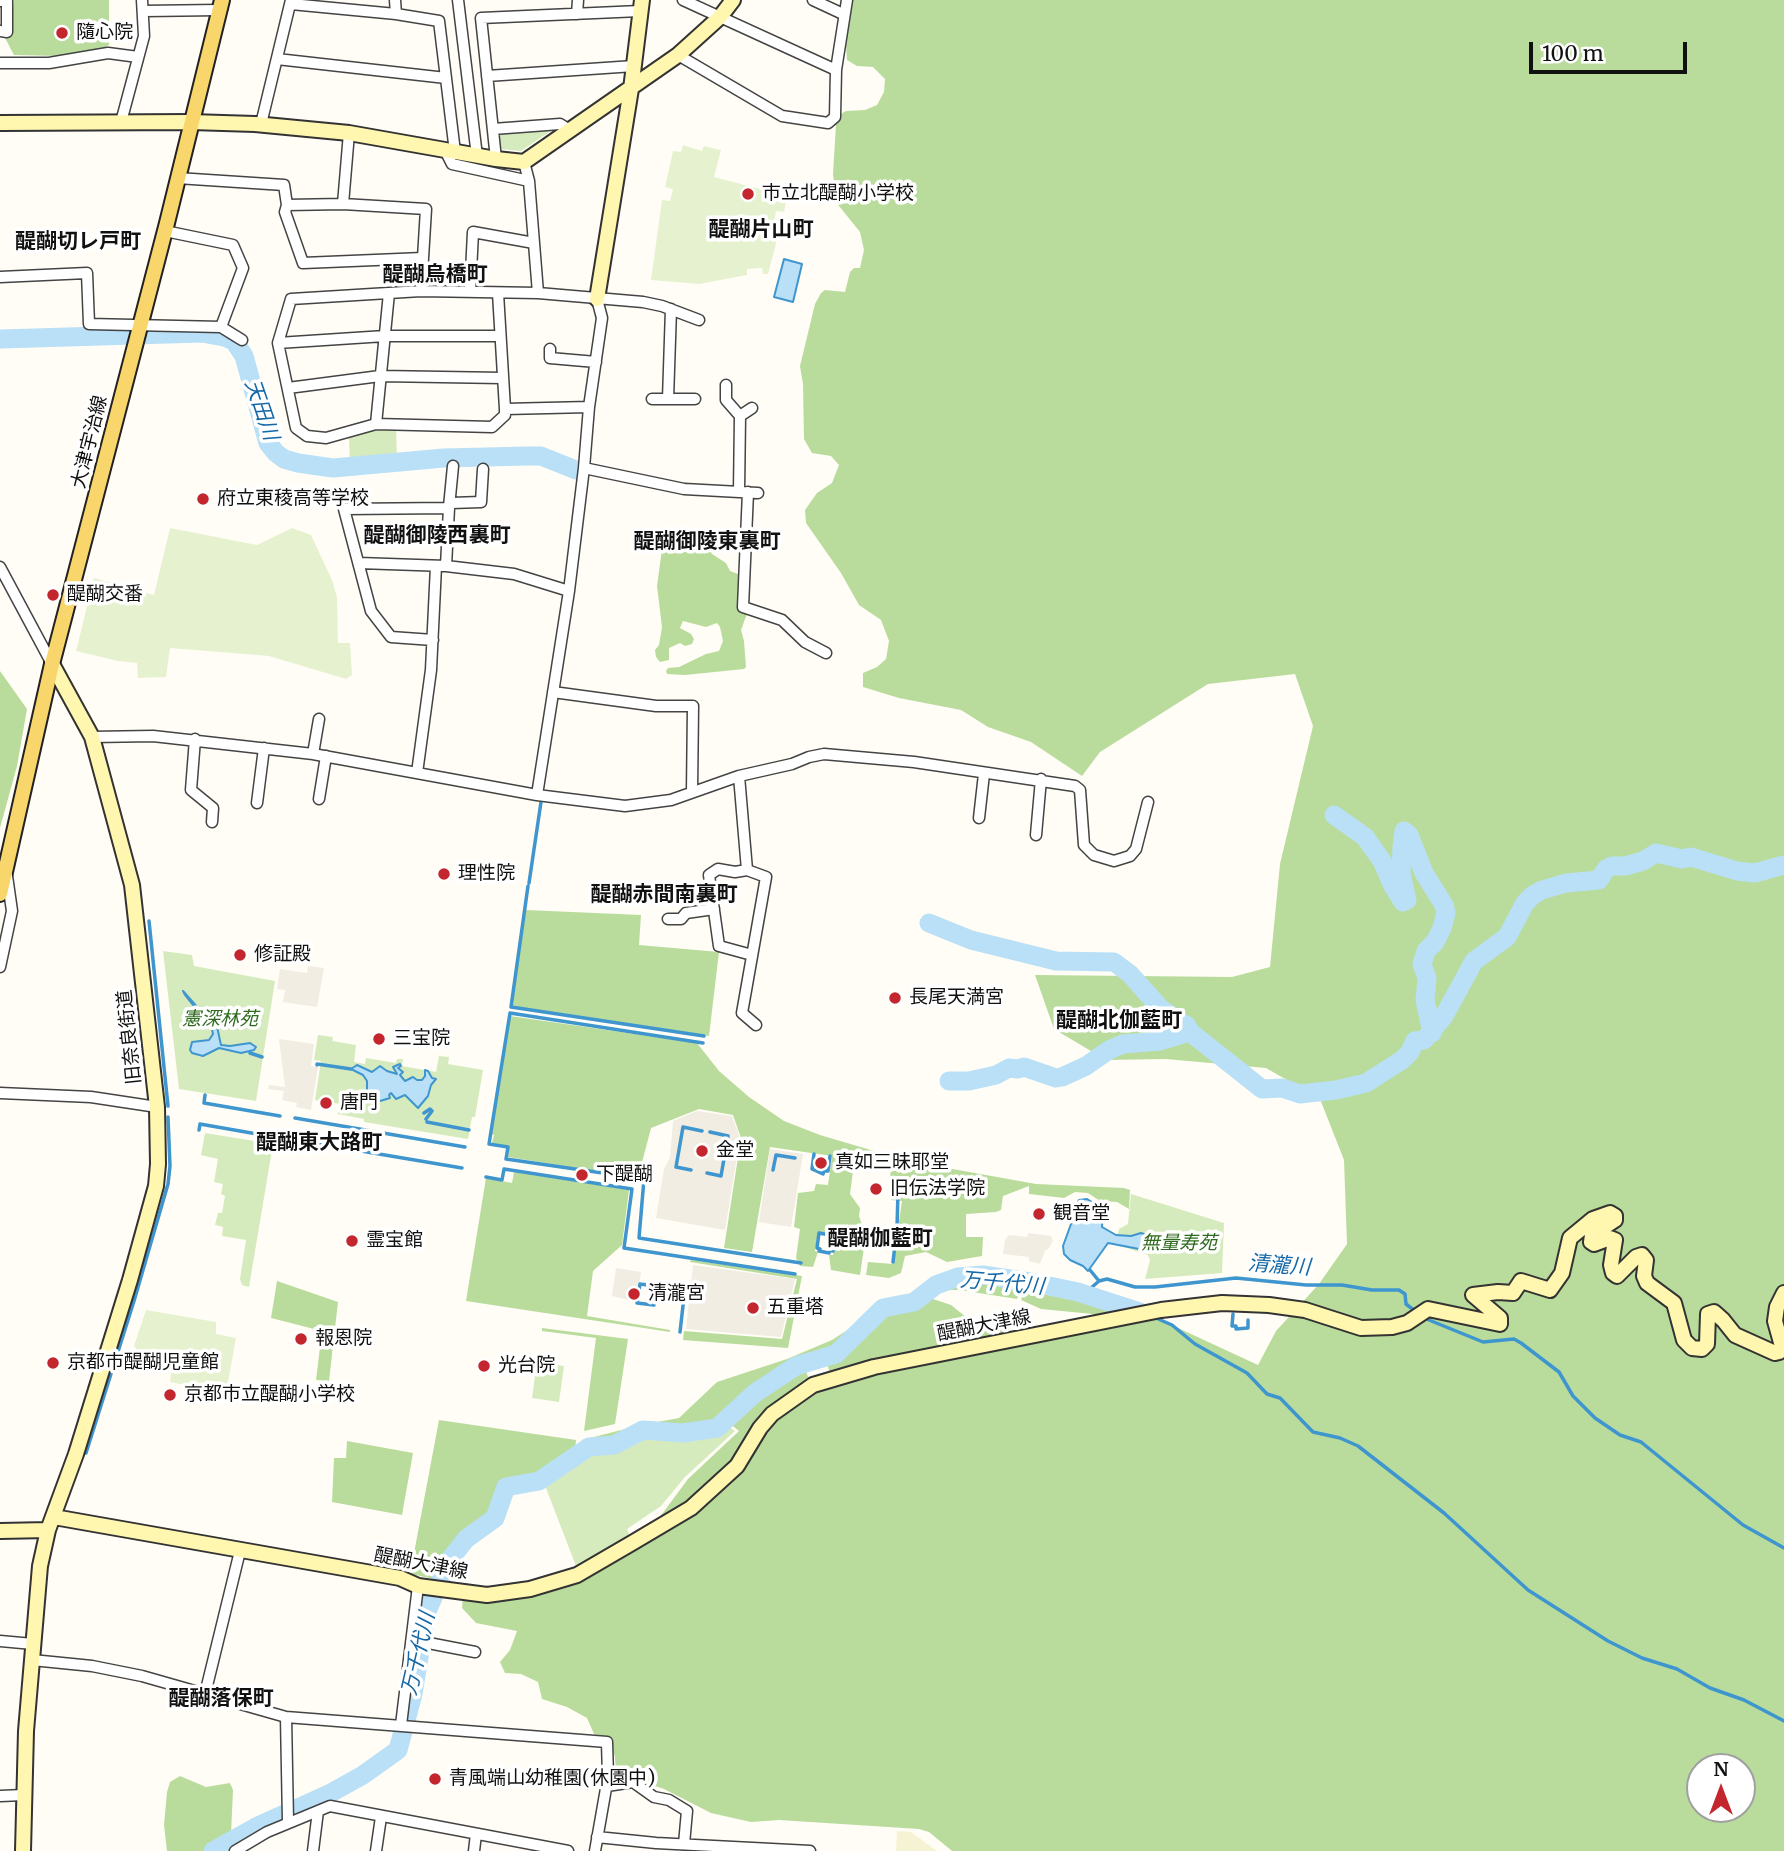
<!DOCTYPE html>
<html>
<head>
<meta charset="utf-8">
<style>
  body { margin:0 }
  #map { position:relative; width:1784px; height:1851px; overflow:hidden; background:#fffdf5; font-family:Merriweather,serif }
  canvas { display:block }
  .north { position:absolute; left:1686px; top:1753px; width:70px; height:70px; box-sizing:border-box; background:#fff; border:2px solid #a0a0a0; border-radius:50%; rotate:0deg; font-size:19px; font-weight:700; line-height:28px; text-align:center; color:#111 }
  .north::after { content:''; display:block; margin:auto; width:24px; height:32px; background:#c4262e; clip-path:polygon(50% 0,100% 100%,50% 72%,0 100%) }
  .scale { position:absolute; left:1529px; top:42px; width:158px; height:32px; box-sizing:border-box; border:4px solid #111; border-top:0; padding-left:9px; font-size:21px; line-height:24px; white-space:nowrap; color:#111; -webkit-text-stroke:5px #fff; paint-order:stroke }
</style>
</head>
<body>
<div id="map">
<canvas width="1784" height="1851"></canvas>
<div class="north">N</div>
<div class="scale">100 m</div>
</div>
<script>
const c = document.querySelector('canvas').getContext('2d');
c.lineJoin = 'round';
function fill(path, color) {
  c.fillStyle = color;
  c.fill(path, 'evenodd');
}
function poly(rows) {
  const path = new Path2D();
  for (const r of rows) {
    path.moveTo(r[0], r[1]);
    for (let i = 2; i < r.length; i += 2) path.lineTo(r[i], r[i + 1]);
  }
  return path;
}
function strokePath(path, color, width, dash) {
  c.strokeStyle = color;
  c.lineWidth = width;
  c.lineCap = dash ? 'butt' : 'round';
  c.setLineDash(dash || []);
  c.stroke(path);
}
function drawText(font, color, halo, rows, align = 'center') {
  c.font = font + ' Merriweather,"Noto Sans JP",serif';
  c.lineWidth = 7;
  c.setLineDash([]);
  c.textBaseline = 'middle';
  c.strokeStyle = halo;
  c.fillStyle = color;
  for (const [text, x, y, turn = 0] of rows) {
    c.save();
    c.translate(x, y);
    c.rotate((+turn || 0) * Math.PI / 180);
    c.textAlign = isNaN(turn) ? turn : align;
    if (halo) c.strokeText(text, 0, 0);
    c.fillText(text, 0, 0);
    c.restore();
  }
}
fill(poly([
  [897,1831,911,1832,937,1851,896,1851]
]), '#f6f3d4');
fill(poly([
  [555,128,521,151,500,149,499,134,502,132],
  [396,429,397,457,350,465,349,438,364,432],
  [163,951,192,955,194,966,275,981,256,1101,179,1089],
  [318,1035,333,1037,332,1041,356,1045,354,1062,365,1064,366,1058,396,1063,397,1059,403,1059,402,1066,436,1072,439,1056,449,1057,448,1064,483,1070,475,1117,472,1117,468,1139,364,1122,364,1119,338,1114,340,1104,334,1103,334,1099,321,1097,320,1101,315,1100,321,1061,314,1060],
  [205,1133,273,1144,249,1287,242,1285,240,1279,246,1240,222,1236,223,1227,215,1225,218,1213,222,1213,225,1196,221,1194,223,1184,214,1182,218,1159,201,1155],
  [1131,1194,1224,1223,1222,1273,1145,1279,1150,1260,1148,1255,1115,1244,1119,1229,1128,1224],
  [537,1362,564,1366,559,1402,532,1398],
  [725,1424,735,1431,685,1477,661,1506,627,1529,630,1536,576,1566,544,1483,591,1451,614,1448,643,1434,683,1435,718,1429]
]), '#d5ebbd');
fill(poly([
  [14,0,109,0,109,45,100,50,61,56,14,55,5,38,5,22,13,8],
  [852,0,1784,0,1784,1851,952,1851,929,1832,919,1829,779,1820,751,1822,711,1813,664,1789,616,1773,615,1757,610,1740,594,1734,587,1718,567,1707,542,1699,538,1682,521,1674,505,1673,500,1662,510,1650,517,1631,476,1623,462,1608,463,1596,530,1594,694,1512,762,1431,815,1388,877,1371,1150,1315,1258,1365,1276,1331,1319,1284,1347,1244,1344,1160,1320,1099,1266,1068,1166,1059,1106,1060,1054,1029,1035,975,1232,977,1270,967,1280,864,1313,726,1295,674,1208,684,1100,752,1082,776,1031,742,988,727,961,710,899,698,863,687,863,673,877,667,886,659,889,641,881,620,859,605,841,573,806,523,805,510,817,493,832,483,839,465,831,456,812,453,804,439,803,384,800,366,815,304,821,293,825,290,845,292,850,272,854,268,860,268,864,250,860,232,839,206,835,190,833,174,836,125,839,115,846,111,865,110,877,105,884,92,885,79,873,67,857,66,847,60,846,44],
  [1700,1767,1742,1767,1742,1809,1700,1809],
  [682,537,704,542,712,554,726,563,730,571,738,574,743,581,745,605,748,611,741,630,744,641,746,667,744,669,685,675,667,674,666,671,668,668,679,667,706,654,719,651,723,641,720,627,717,623,706,627,683,621,680,628,691,634,694,639,692,644,685,646,680,643,669,648,669,660,660,662,656,657,655,650,659,645,662,627,657,586,662,549,667,541],
  [0,671,27,709,17,766,0,828],
  [526,910,641,915,639,945,719,952,709,1036,511,1006],
  [510,1016,697,1043,719,1071,749,1097,784,1121,820,1135,908,1161,1036,1184,1124,1188,1130,1190,1129,1209,1117,1202,1100,1201,1088,1193,1075,1192,1064,1198,1029,1194,1029,1186,1003,1196,1001,1210,996,1212,966,1214,966,1237,983,1237,982,1256,947,1262,926,1252,905,1256,901,1273,889,1278,866,1275,868,1262,893,1264,902,1201,891,1200,893,1189,889,1188,891,1169,863,1165,853,1171,850,1194,860,1208,859,1216,862,1225,867,1227,860,1275,831,1270,829,1255,833,1255,836,1235,818,1232,815,1251,818,1252,813,1267,800,1266,796,1258,800,1229,794,1227,798,1193,814,1191,816,1184,828,1185,832,1156,770,1147,752,1252,724,1248,741,1138,733,1115,699,1109,651,1128,638,1178,508,1157,509,1146,492,1143,494,1135,491,1134],
  [514,1172,629,1190,622,1245,593,1271,587,1316,670,1330,670,1332,466,1301,486,1178,512,1183],
  [691,1260,802,1276,788,1348,683,1340,684,1331,782,1339,797,1279,690,1262],
  [277,1281,338,1302,329,1381,316,1380,322,1331,271,1318],
  [958,1281,982,1281,1021,1289,1017,1299,960,1290,937,1290,937,1288],
  [1025,1289,1083,1300,1125,1314,1103,1315,1041,1309,1021,1300],
  [927,1297,951,1305,976,1325,1018,1332,830,1374,827,1363,838,1359,885,1311,915,1305],
  [877,1311,835,1350,793,1365,753,1392,716,1425,683,1431,642,1428,613,1442,589,1445,581,1451,582,1440,641,1425,679,1418,717,1382,787,1359,832,1340],
  [542,1328,628,1339,615,1424,584,1431,596,1338,542,1331],
  [805,1368,809,1380,756,1421,732,1463,690,1504,657,1524,662,1514,688,1479,739,1431,729,1423,757,1396,796,1369],
  [439,1420,576,1440,575,1453,547,1472,503,1483,487,1514,460,1533,445,1552,434,1579,411,1574,411,1569],
  [347,1441,413,1453,402,1515,332,1502,334,1458,346,1458],
  [180,1776,206,1787,230,1783,233,1790,231,1834,222,1842,205,1851,167,1851,164,1825,167,1792,170,1782]
]), '#b9dc9c');
fill(poly([
  [683,145,702,151,704,146,721,150,714,177,783,195,786,202,784,212,776,211,774,222,780,228,768,274,763,274,762,268,747,269,747,275,699,284,651,280,662,200,670,201,673,189,665,187,673,151,681,152],
  [170,528,257,545,292,528,311,535,332,580,337,597,338,643,350,643,352,675,346,679,269,656,170,648,166,677,138,678,137,663,118,661,76,651,94,578,154,595],
  [146,1310,216,1322,216,1334,236,1338,225,1399,195,1393,196,1387,170,1382,172,1366,167,1359,141,1354,134,1346]
]), '#e6f2cf');
fill(poly([
  [308,966,324,968,317,1007,283,1002,285,990,277,989,280,969,307,973],
  [279,1039,314,1044,311,1066,318,1067,311,1110,296,1107,297,1103,282,1100,284,1091,268,1089,269,1085,285,1087],
  [697,1111,732,1116,740,1138,725,1230,656,1218,664,1169,670,1157,673,1121],
  [770,1149,803,1154,791,1227,759,1222],
  [1028,1233,1051,1236,1053,1241,1049,1248,1045,1251,1040,1264,1029,1261,1029,1257,1003,1254,1005,1240,1009,1235,1027,1237],
  [693,1265,795,1279,781,1337,686,1329],
  [616,1268,641,1272,637,1302,612,1296]
]), '#f1ede2');
const water = poly([
  [784,259,802,264,793,302,774,297,784,259],
  [183,991,207,1018,216,1022,221,1045,230,1046,250,1043,256,1047,254,1050,241,1053,219,1048,203,1056,192,1053,190,1050,192,1042,209,1040,213,1034,212,1029,185,995,183,991],
  [400,1064,401,1066,398,1068,403,1072,400,1075,405,1081,413,1077,417,1080,422,1080,425,1076,425,1070,428,1071,432,1078,436,1079,431,1085,428,1096,418,1108,405,1095,396,1099,391,1093,389,1095,390,1098,380,1101,375,1097,373,1105,372,1097,367,1090,367,1081,363,1075,351,1069,357,1065,372,1072,380,1066,387,1071,397,1074,393,1067,400,1064],
  [1087,1199,1103,1209,1102,1227,1116,1235,1131,1236,1141,1233,1147,1235,1146,1245,1139,1249,1108,1243,1088,1271,1083,1266,1070,1260,1064,1254,1063,1246,1071,1224,1073,1209,1079,1200,1087,1199]
]);
fill(water, '#b9e0f7');
strokePath(water, '#3f96cf', 2);
strokePath(poly([
  [529,883,541,802],
  [528,886,511,1007,704,1036],
  [149,921,168,1106],
  [703,1043,510,1013,489,1144,508,1147,506,1159,644,1179,639,1238,801,1263],
  [250,1053,262,1057],
  [317,1065,317,1064,351,1069],
  [205,1095,204,1103,280,1116],
  [424,1113,430,1109,432,1111,426,1119],
  [295,1118,465,1147],
  [427,1122,469,1130],
  [199,1130,200,1124,280,1138],
  [290,1139,462,1168],
  [814,1154,812,1169,823,1174,824,1171,828,1171,830,1156],
  [691,1170,676,1167,683,1127,702,1131],
  [773,1170,776,1155,795,1158],
  [707,1173,721,1176,728,1136,710,1132],
  [486,1177,502,1180,504,1169,632,1189,624,1248,795,1274],
  [819,1233,835,1236,833,1251,830,1250,829,1253,819,1251,820,1249,817,1248,819,1233],
  [1151,1241,1215,1234],
  [893,1262,897,1228,898,1192],
  [1090,1270,1099,1281],
  [640,1284,656,1286,654,1305,637,1303,640,1284],
  [1084,1294,1099,1281,1107,1279,1135,1287,1155,1287,1236,1278,1306,1285,1342,1285,1372,1290,1399,1290,1405,1294,1406,1304,1415,1311],
  [1233,1314,1232,1326,1236,1326,1236,1329,1248,1328,1248,1320],
  [1156,1318,1172,1325,1195,1344,1247,1373,1267,1394,1280,1398,1313,1432,1340,1438,1358,1446,1444,1513,1528,1590,1608,1641,1642,1658,1677,1669,1710,1688,1744,1700,1784,1721],
  [1424,1318,1483,1342,1514,1339,1521,1343,1559,1372,1573,1396,1595,1418,1620,1435,1641,1442,1743,1525,1784,1548],
  [680,1332,684,1297,688,1297],
  [86,1453,134,1301,168,1184,170,1166,168,1117]
]), '#3f96cf', 3.5);
strokePath(poly([
  [0,339,202,333,224,337,234,341,244,356,268,443,276,453,284,459,298,463,333,468,444,458,528,456,541,456,576,470],
  [1334,815,1365,837,1382,861,1393,886,1403,902,1407,900,1401,873,1402,847,1404,831,1409,835,1424,873,1444,905,1446,913,1442,928,1435,942,1426,951,1422,964,1427,978,1425,1000,1432,1033],
  [929,923,971,940,1056,961,1114,962,1130,974,1161,1009,1187,1026,1190,1032,1262,1089,1282,1088,1300,1094,1336,1090,1366,1083,1402,1060,1410,1052,1415,1041,1424,1040,1444,1016,1474,961,1507,937,1525,903,1533,895,1542,890,1566,883,1599,880,1606,869,1612,866,1625,866,1643,861,1656,853,1682,859,1691,857,1737,871,1755,873,1784,865],
  [949,1081,969,1081,996,1075,1009,1068,1018,1069,1024,1067,1056,1078,1062,1077,1086,1066,1109,1050,1123,1044,1160,1041,1190,1032],
  [213,1851,256,1827,329,1794,363,1775,398,1750,413,1694,426,1614,448,1562,466,1539,495,1518,506,1487,539,1481,589,1447,614,1445,643,1430,683,1433,717,1428,755,1393,796,1366,836,1354,883,1308,914,1302,936,1285,958,1277,983,1275,1030,1282,1078,1292,1140,1312]
]), '#b9e0f7', 19);
const street = poly([
  [395,0,396,14],
  [458,0,477,156],
  [683,0,836,70],
  [813,0,843,14],
  [0,1,7,1,7,32,0,31],
  [291,4,396,14,439,21,455,152],
  [144,11,219,10],
  [577,14,578,0],
  [678,55,782,116,828,123,835,117,836,70,847,0],
  [277,59,446,78],
  [0,63,49,63,108,53,138,57],
  [487,76,634,66],
  [121,122,144,36,142,0],
  [261,124,291,0],
  [493,129,560,124,571,131],
  [445,150,452,164,529,181],
  [496,159,481,18,640,11],
  [524,162,529,181,538,293],
  [177,178,284,185,287,205],
  [343,204,349,133],
  [165,231,233,245,243,268,221,327],
  [0,277,87,273,89,324,221,327,242,340],
  [421,291,423,258,426,209,343,204,287,205,285,212,303,263,423,258],
  [470,292,473,232,534,243],
  [498,293,505,409,505,415,492,427,376,424,326,438,307,436,296,428,278,343,291,299,421,291,538,293,643,302,662,306,699,320],
  [278,343,385,336,500,336],
  [550,349,550,358,596,362],
  [726,385,726,400,740,416,739,492],
  [288,388,380,376,502,378],
  [652,399,695,399],
  [668,399,671,309],
  [505,409,589,407],
  [740,416,752,408],
  [376,424,389,293],
  [584,468,684,489,758,493],
  [748,492,743,607,782,620,805,642,826,653],
  [451,503,481,502,483,469],
  [449,507,453,466],
  [359,563,446,566,514,574,569,591],
  [0,567,52,664],
  [433,640,391,637,371,611,344,509,449,508,446,566],
  [553,692,656,706,693,706,692,792],
  [92,737,153,736,313,754,537,795,625,806,671,800,739,776,792,764,809,757,824,754,914,762,1075,786,1080,790,1084,845,1094,855,1114,861,1130,856,1136,849,1148,802],
  [195,739,191,790,213,808,212,822],
  [313,754,319,719],
  [417,773,431,670,436,566],
  [739,776,747,870],
  [537,795,569,591,584,468,589,407,602,318,597,299],
  [319,799,326,756],
  [257,803,264,748],
  [979,818,984,774],
  [1036,835,1041,779],
  [668,919,681,919,686,913,714,909],
  [752,955,719,946,709,875,718,869,735,872,747,870,766,877,742,1013,756,1025],
  [0,967,12,911,7,876],
  [0,1093,91,1097,157,1107],
  [413,1640,475,1652],
  [0,1641,33,1644],
  [32,1660,92,1666,142,1676,286,1717,607,1742,608,1777,595,1851],
  [205,1694,240,1551],
  [286,1717,288,1822],
  [401,1725,418,1586],
  [607,1786,633,1782,654,1797,669,1800,687,1811,684,1844],
  [0,1796,24,1795],
  [597,1837,656,1843,810,1851],
  [235,1851,267,1832,330,1806,568,1851],
  [313,1851,318,1811],
  [376,1851,381,1817],
  [474,1851,476,1834]
]);
const secondary = poly([
  [0,123,191,122,255,124,349,133,496,159,524,162,678,55,720,17,733,0],
  [597,299,631,89,642,0],
  [54,1517,400,1578,418,1586,487,1595,530,1589,577,1575,632,1543,691,1508,737,1466,760,1428,772,1414,813,1385,874,1367,1161,1310,1222,1303,1269,1305,1305,1310,1361,1328,1392,1327,1407,1323,1428,1309,1500,1324,1500,1318,1473,1295,1498,1292,1513,1293,1521,1281,1550,1290,1562,1273,1570,1238,1593,1219,1610,1213,1615,1216,1615,1220,1592,1235,1591,1242,1594,1244,1610,1238,1615,1240,1611,1265,1613,1273,1617,1276,1636,1257,1642,1255,1646,1260,1644,1276,1647,1283,1674,1303,1684,1340,1692,1348,1702,1349,1707,1344,1708,1314,1714,1312,1723,1320,1735,1335,1775,1353,1779,1352,1782,1346,1775,1321,1777,1307,1784,1293],
  [0,1531,48,1530],
  [23,1851,26,1731,40,1566,48,1530,76,1454,130,1280,156,1186,158,1164,157,1107,132,885,92,737,52,664]
]);
const primary = poly([
  [0,894,52,664,167,223,222,0]
]);
strokePath(street, '#444', 13);
strokePath(secondary, '#333', 18);
strokePath(primary, '#222', 18);
strokePath(street, '#fff', 10);
strokePath(secondary, '#fff6b0', 14);
strokePath(primary, '#f9d66b', 14);
for (const [x, y, r, color] of [
  [62,33,7,"#c4262e"],
  [748,194,7,"#c4262e"],
  [203,499,7,"#c4262e"],
  [53,595,7,"#c4262e"],
  [444,874,7,"#c4262e"],
  [240,955,7,"#c4262e"],
  [895,998,7,"#c4262e"],
  [379,1039,7,"#c4262e"],
  [326,1103,7,"#c4262e"],
  [702,1151,7,"#c4262e"],
  [821,1163,7,"#c4262e"],
  [582,1175,7,"#c4262e"],
  [876,1189,7,"#c4262e"],
  [1039,1214,7,"#c4262e"],
  [352,1241,7,"#c4262e"],
  [634,1294,7,"#c4262e"],
  [753,1308,7,"#c4262e"],
  [301,1339,7,"#c4262e"],
  [53,1363,7,"#c4262e"],
  [484,1366,7,"#c4262e"],
  [170,1395,7,"#c4262e"],
  [435,1779,7,"#c4262e"]
]) {
  const dot = new Path2D();
  dot.arc(x, y, r, 0, 2 * Math.PI);
  c.fillStyle = color;
  c.fill(dot);
  strokePath(dot, '#fff', 2.5);
}
drawText('19px', '#111', '#fff', [
  ["隨心院",76,33],
  ["市立北醍醐小学校",762,194],
  ["府立東稜高等学校",217,499],
  ["醍醐交番",67,595],
  ["理性院",458,874],
  ["修証殿",254,955],
  ["長尾天満宮",909,998],
  ["三宝院",393,1039],
  ["唐門",340,1103],
  ["金堂",716,1151],
  ["真如三昧耶堂",835,1163],
  ["下醍醐",596,1175],
  ["旧伝法学院",890,1189],
  ["観音堂",1053,1214],
  ["霊宝館",366,1241],
  ["清瀧宮",648,1294],
  ["五重塔",767,1308],
  ["報恩院",315,1339],
  ["京都市醍醐児童館",67,1363],
  ["光台院",498,1366],
  ["京都市立醍醐小学校",184,1395],
  ["青風端山幼稚園(休園中)",449,1779]
], 'left');
drawText('19px', '#111', '#fff', [
  ["大津宇治線",90,442,-76],
  ["旧奈良街道",130,1037,-96],
  ["醍醐大津線",984,1326,-11],
  ["醍醐大津線",421,1564,11]
]);
drawText('italic 19px', '#2f6b1f', '#fff', [
  ["憲深林苑",220,1020],
  ["無量寿苑",1179,1244]
]);
drawText('bold 21px', '#111', '#fff', [
  ["醍醐片山町",761,230],
  ["醍醐切レ戸町",78,242],
  ["醍醐烏橋町",435,275],
  ["醍醐御陵西裏町",437,536],
  ["醍醐御陵東裏町",707,542],
  ["醍醐赤間南裏町",664,895],
  ["醍醐北伽藍町",1119,1021],
  ["醍醐東大路町",319,1143],
  ["醍醐伽藍町",880,1239],
  ["醍醐落保町",221,1699]
]);
drawText('italic 21px', '#1768a6', '#fff', [
  ["天田川",261,410,71],
  ["清瀧川",1279,1266,4],
  ["万千代川",1002,1284,5],
  ["万千代川",419,1654,-77]
]);
</script>
</body>
</html>
